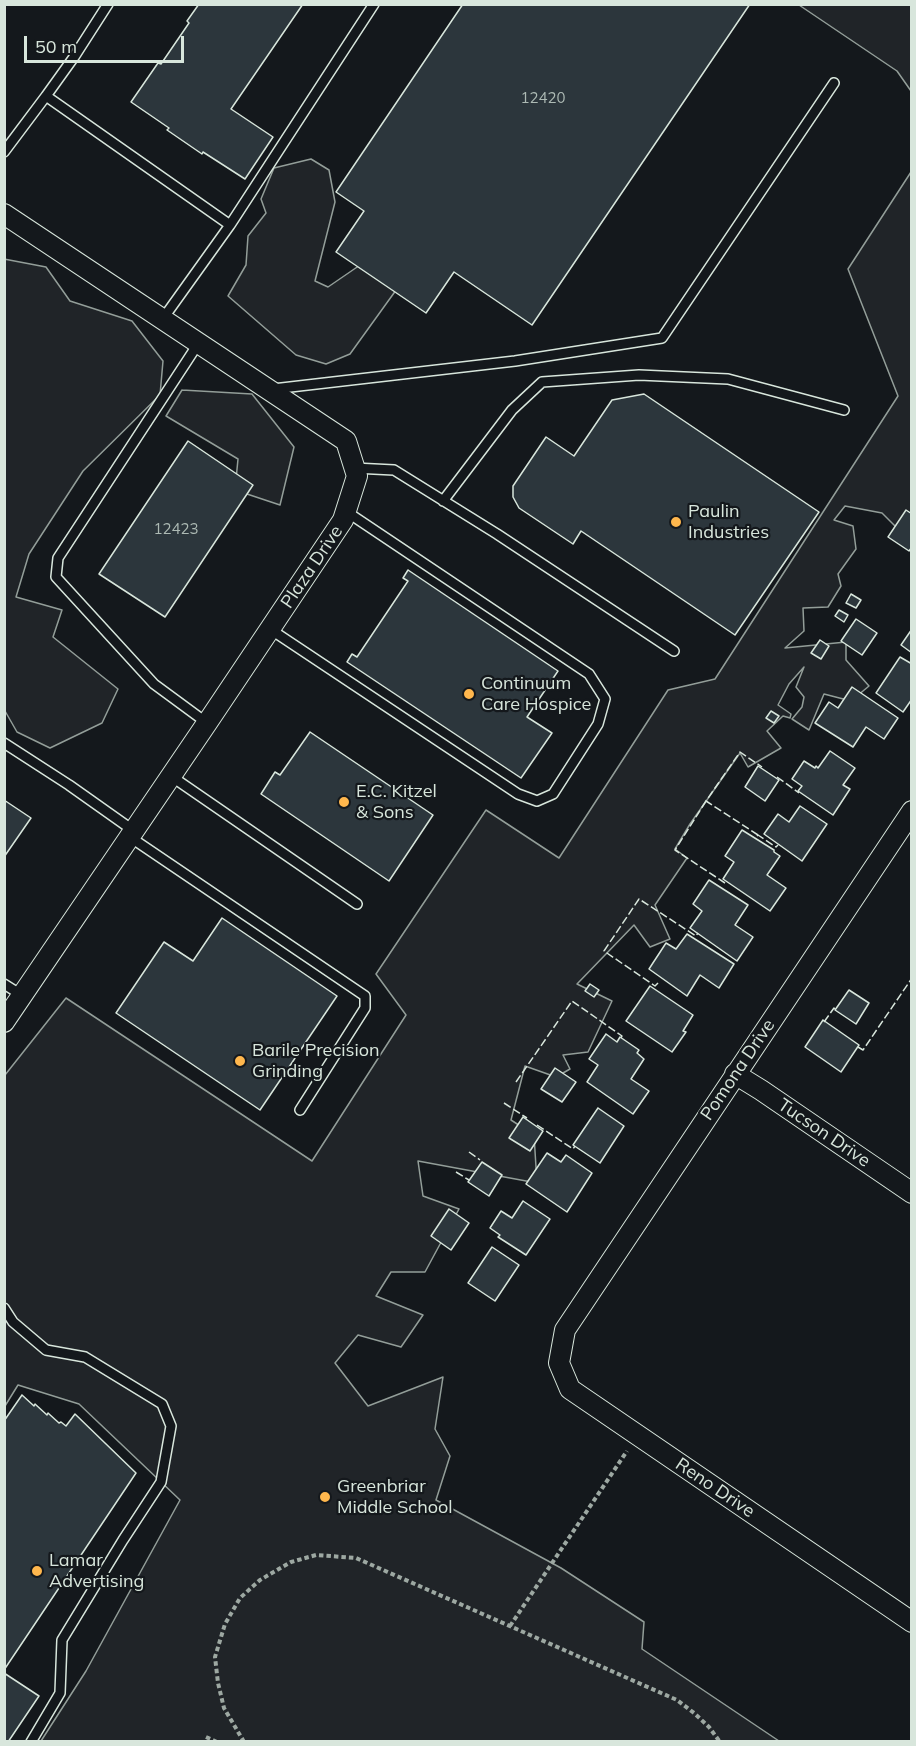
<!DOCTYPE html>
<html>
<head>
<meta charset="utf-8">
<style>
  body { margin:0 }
  #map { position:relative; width:916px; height:1746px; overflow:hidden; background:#14181c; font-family:Mulish,sans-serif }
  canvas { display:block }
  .frame { position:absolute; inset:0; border:6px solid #d8e6dc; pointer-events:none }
  .scale { position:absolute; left:24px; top:36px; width:160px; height:27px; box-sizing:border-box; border:3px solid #d8e6dc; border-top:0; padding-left:8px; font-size:18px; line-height:21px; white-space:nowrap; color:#d8e6dc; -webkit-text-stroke:4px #14181c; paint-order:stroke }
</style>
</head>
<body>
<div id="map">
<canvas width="916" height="1746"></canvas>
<div class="frame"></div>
<div class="scale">50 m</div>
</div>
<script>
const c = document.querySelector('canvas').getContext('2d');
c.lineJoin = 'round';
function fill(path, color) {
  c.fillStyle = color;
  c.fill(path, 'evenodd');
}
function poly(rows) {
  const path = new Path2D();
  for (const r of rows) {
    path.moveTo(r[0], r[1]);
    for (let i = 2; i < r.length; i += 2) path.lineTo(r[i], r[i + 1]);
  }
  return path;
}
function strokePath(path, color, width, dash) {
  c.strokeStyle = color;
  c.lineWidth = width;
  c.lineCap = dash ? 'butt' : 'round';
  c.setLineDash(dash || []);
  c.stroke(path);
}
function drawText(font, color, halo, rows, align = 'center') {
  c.font = font + ' Mulish,sans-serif';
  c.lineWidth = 4.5;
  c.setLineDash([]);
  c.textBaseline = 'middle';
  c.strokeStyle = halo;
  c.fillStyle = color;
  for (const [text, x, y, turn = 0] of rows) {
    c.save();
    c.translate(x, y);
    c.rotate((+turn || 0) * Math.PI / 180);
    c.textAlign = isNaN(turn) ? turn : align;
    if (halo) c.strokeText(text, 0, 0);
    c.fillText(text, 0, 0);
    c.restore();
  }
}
const green = poly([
  [799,5,911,5,911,91,897,71,799,5],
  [311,159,329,170,335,202,315,281,328,287,363,263,399,286,350,354,326,364,296,355,228,296,246,265,248,236,266,213,261,199,274,168,311,159],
  [911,172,911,542,882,513,845,506,834,520,853,526,856,549,838,574,841,586,828,607,803,608,804,631,785,648,846,642,846,660,869,686,851,701,824,694,809,730,792,719,802,707,804,697,796,687,804,667,789,684,778,705,791,714,790,718,783,716,767,731,781,748,748,767,740,753,690,824,675,849,687,858,655,905,670,939,650,947,634,925,577,984,612,1001,588,1052,563,1055,570,1069,556,1077,525,1066,511,1120,534,1135,537,1183,418,1161,423,1196,459,1209,425,1272,391,1272,376,1296,423,1315,401,1347,358,1335,335,1363,368,1406,443,1377,435,1429,450,1456,436,1500,561,1568,644,1622,642,1649,779,1741,41,1741,86,1671,180,1500,79,1404,18,1385,5,1406,5,1075,66,998,312,1161,406,1015,376,974,486,810,559,858,668,690,715,679,898,396,848,269,911,172],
  [4,259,46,267,70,301,132,321,163,361,160,395,83,471,29,554,16,597,62,610,53,637,118,689,102,723,50,748,17,732,5,711,4,259],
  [182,390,252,394,294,447,280,505,235,490,238,459,166,416,182,390]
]);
fill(green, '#202428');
strokePath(green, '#939e99', 1.5);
const building = poly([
  [199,4,303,4,231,109,273,137,245,179,203,152,202,154,167,130,169,128,131,102,158,63,161,64,189,23,187,21,199,4],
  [463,4,750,4,532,325,454,272,426,313,336,252,364,211,336,192,463,4],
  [644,394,819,512,735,635,581,531,573,544,519,508,513,497,513,486,546,437,574,456,612,400,644,394],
  [188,441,253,485,165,617,99,574,188,441],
  [906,510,912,514,912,547,909,551,888,537,906,510],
  [408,570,558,671,527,717,552,733,521,778,347,662,352,654,357,657,408,581,403,578,408,570],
  [851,594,861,600,856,608,846,603,851,594],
  [839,610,848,615,844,622,835,616,839,610],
  [856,619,877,633,862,655,841,641,856,619],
  [912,629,912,653,901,645,912,629],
  [820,640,829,646,821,659,811,653,820,640],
  [900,657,912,664,912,699,903,712,876,693,900,657],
  [852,687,898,718,884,739,866,727,853,747,815,723,829,702,838,708,852,687],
  [771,711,779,716,774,723,766,718,771,711],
  [310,732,433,815,389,881,261,794,275,772,280,775,310,732],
  [830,751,855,768,843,785,850,789,833,815,798,791,802,786,792,779,804,761,815,768,816,766,818,768,830,751],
  [758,766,779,780,765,801,745,787,758,766],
  [4,800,31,818,4,857,4,800],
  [800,806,827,824,802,861,764,834,778,814,789,822,800,806],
  [742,830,774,850,774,852,780,856,767,875,786,888,770,911,723,879,734,862,725,856,742,830],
  [709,880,748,905,735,925,753,937,737,961,690,928,702,911,693,904,709,880],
  [222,918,337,996,260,1110,116,1013,164,942,193,961,222,918],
  [687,934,734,964,719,988,700,975,687,996,649,969,666,943,676,949,687,934],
  [590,984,599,990,594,997,585,991,590,984],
  [650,986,693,1015,683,1031,686,1032,672,1052,626,1021,650,986],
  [849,990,869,1003,856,1024,835,1010,849,990],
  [823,1020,859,1045,841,1072,805,1047,823,1020],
  [606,1034,617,1042,620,1037,639,1050,637,1053,644,1059,631,1079,649,1091,633,1114,587,1082,598,1065,589,1059,606,1034],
  [555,1068,576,1082,562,1102,541,1089,555,1068],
  [598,1108,624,1126,600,1163,573,1145,598,1108],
  [523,1117,543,1131,530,1151,509,1138,523,1117],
  [547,1153,561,1162,566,1155,592,1173,567,1212,526,1184,547,1153],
  [482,1162,502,1175,489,1196,468,1182,482,1162],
  [523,1201,550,1219,526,1255,498,1237,500,1235,490,1228,501,1211,512,1218,523,1201],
  [449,1209,469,1223,451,1250,431,1236,449,1209],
  [492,1247,519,1265,495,1301,468,1283,492,1247],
  [22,1395,34,1406,35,1404,47,1415,48,1413,59,1423,61,1422,66,1426,75,1414,136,1473,4,1670,4,1421,22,1395],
  [4,1673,39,1696,8,1742,4,1742,4,1673]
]);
fill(building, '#2c363c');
strokePath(building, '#d8e6dc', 1.5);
const lane = poly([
  [46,96,74,57,108,4],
  [4,152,46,96,230,225,162,320],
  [230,225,374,4],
  [198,344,58,558,56,577,154,684,207,723],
  [273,389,515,361,662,338,834,83],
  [354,468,394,470,497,534,674,651],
  [443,501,512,410,542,382,639,375,728,379,844,410],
  [270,629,518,794,537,801,553,794,598,724,605,699,589,674,347,512],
  [4,743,69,785,134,831],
  [171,776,357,904],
  [130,837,365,996,365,1008,300,1110],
  [4,984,23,996],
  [4,1308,13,1322,46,1350,85,1357,162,1404,171,1426,161,1482,123,1540,62,1640,60,1693,31,1742]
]);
const street = poly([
  [4,214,346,441,357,476,343,520,207,723,4,1022],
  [912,811,565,1330,559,1363,570,1389,912,1622],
  [735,1074,761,1090,912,1193]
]);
strokePath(lane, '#d8e6dc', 12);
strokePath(street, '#d8e6dc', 22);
strokePath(poly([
  [510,1626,627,1451],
  [206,1737,217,1742],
  [244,1742,224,1708,218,1683,215,1657,225,1624,240,1598,260,1580,291,1562,316,1555,356,1558,677,1700,694,1713,709,1727,720,1742]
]), '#9da8a2', 4, [4.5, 3]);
strokePath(lane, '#14181c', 9);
strokePath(street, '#14181c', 20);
strokePath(poly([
  [777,777,799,793],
  [706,801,675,850,725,883],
  [758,835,706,801,740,752,762,767],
  [757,836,758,835,776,847,778,845],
  [658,983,655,986,604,951,639,899,696,936,698,933],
  [824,1022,834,1008,835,1009],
  [858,1047,863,1050,912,978],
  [516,1082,572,1001,622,1036,621,1038],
  [504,1103,527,1118],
  [537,1125,573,1149,575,1146],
  [469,1152,480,1160],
  [456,1172,469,1180]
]), '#d8e6dc', 1.5, [8, 3]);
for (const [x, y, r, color] of [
  [676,522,6,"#ffb74d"],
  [469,694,6,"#ffb74d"],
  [344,802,6,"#ffb74d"],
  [240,1061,6,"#ffb74d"],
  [325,1497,6,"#ffb74d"],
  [37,1571,6,"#ffb74d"]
]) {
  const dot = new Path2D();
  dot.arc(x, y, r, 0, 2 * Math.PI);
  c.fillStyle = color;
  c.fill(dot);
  strokePath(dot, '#14181c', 2);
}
drawText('15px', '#adbab4', null, [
  ["12420",543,98],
  ["12423",176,529]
]);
drawText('18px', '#d8e6dc', '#14181c', [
  ["Paulin",688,512],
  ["Industries",688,533],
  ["Continuum",481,684],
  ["Care Hospice",481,705],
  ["E.C. Kitzel",356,792],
  ["& Sons",356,813],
  ["Barile Precision",252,1051],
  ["Grinding",252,1072],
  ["Greenbriar",337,1487],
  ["Middle School",337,1508],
  ["Lamar",49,1561],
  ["Advertising",49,1582]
], 'left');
drawText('18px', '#d8e6dc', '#14181c', [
  ["Plaza Drive",312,567,-56],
  ["Pomona Drive",738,1070,-56],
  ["Tucson Drive",824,1133,34],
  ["Reno Drive",715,1488,34]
]);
</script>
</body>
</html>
